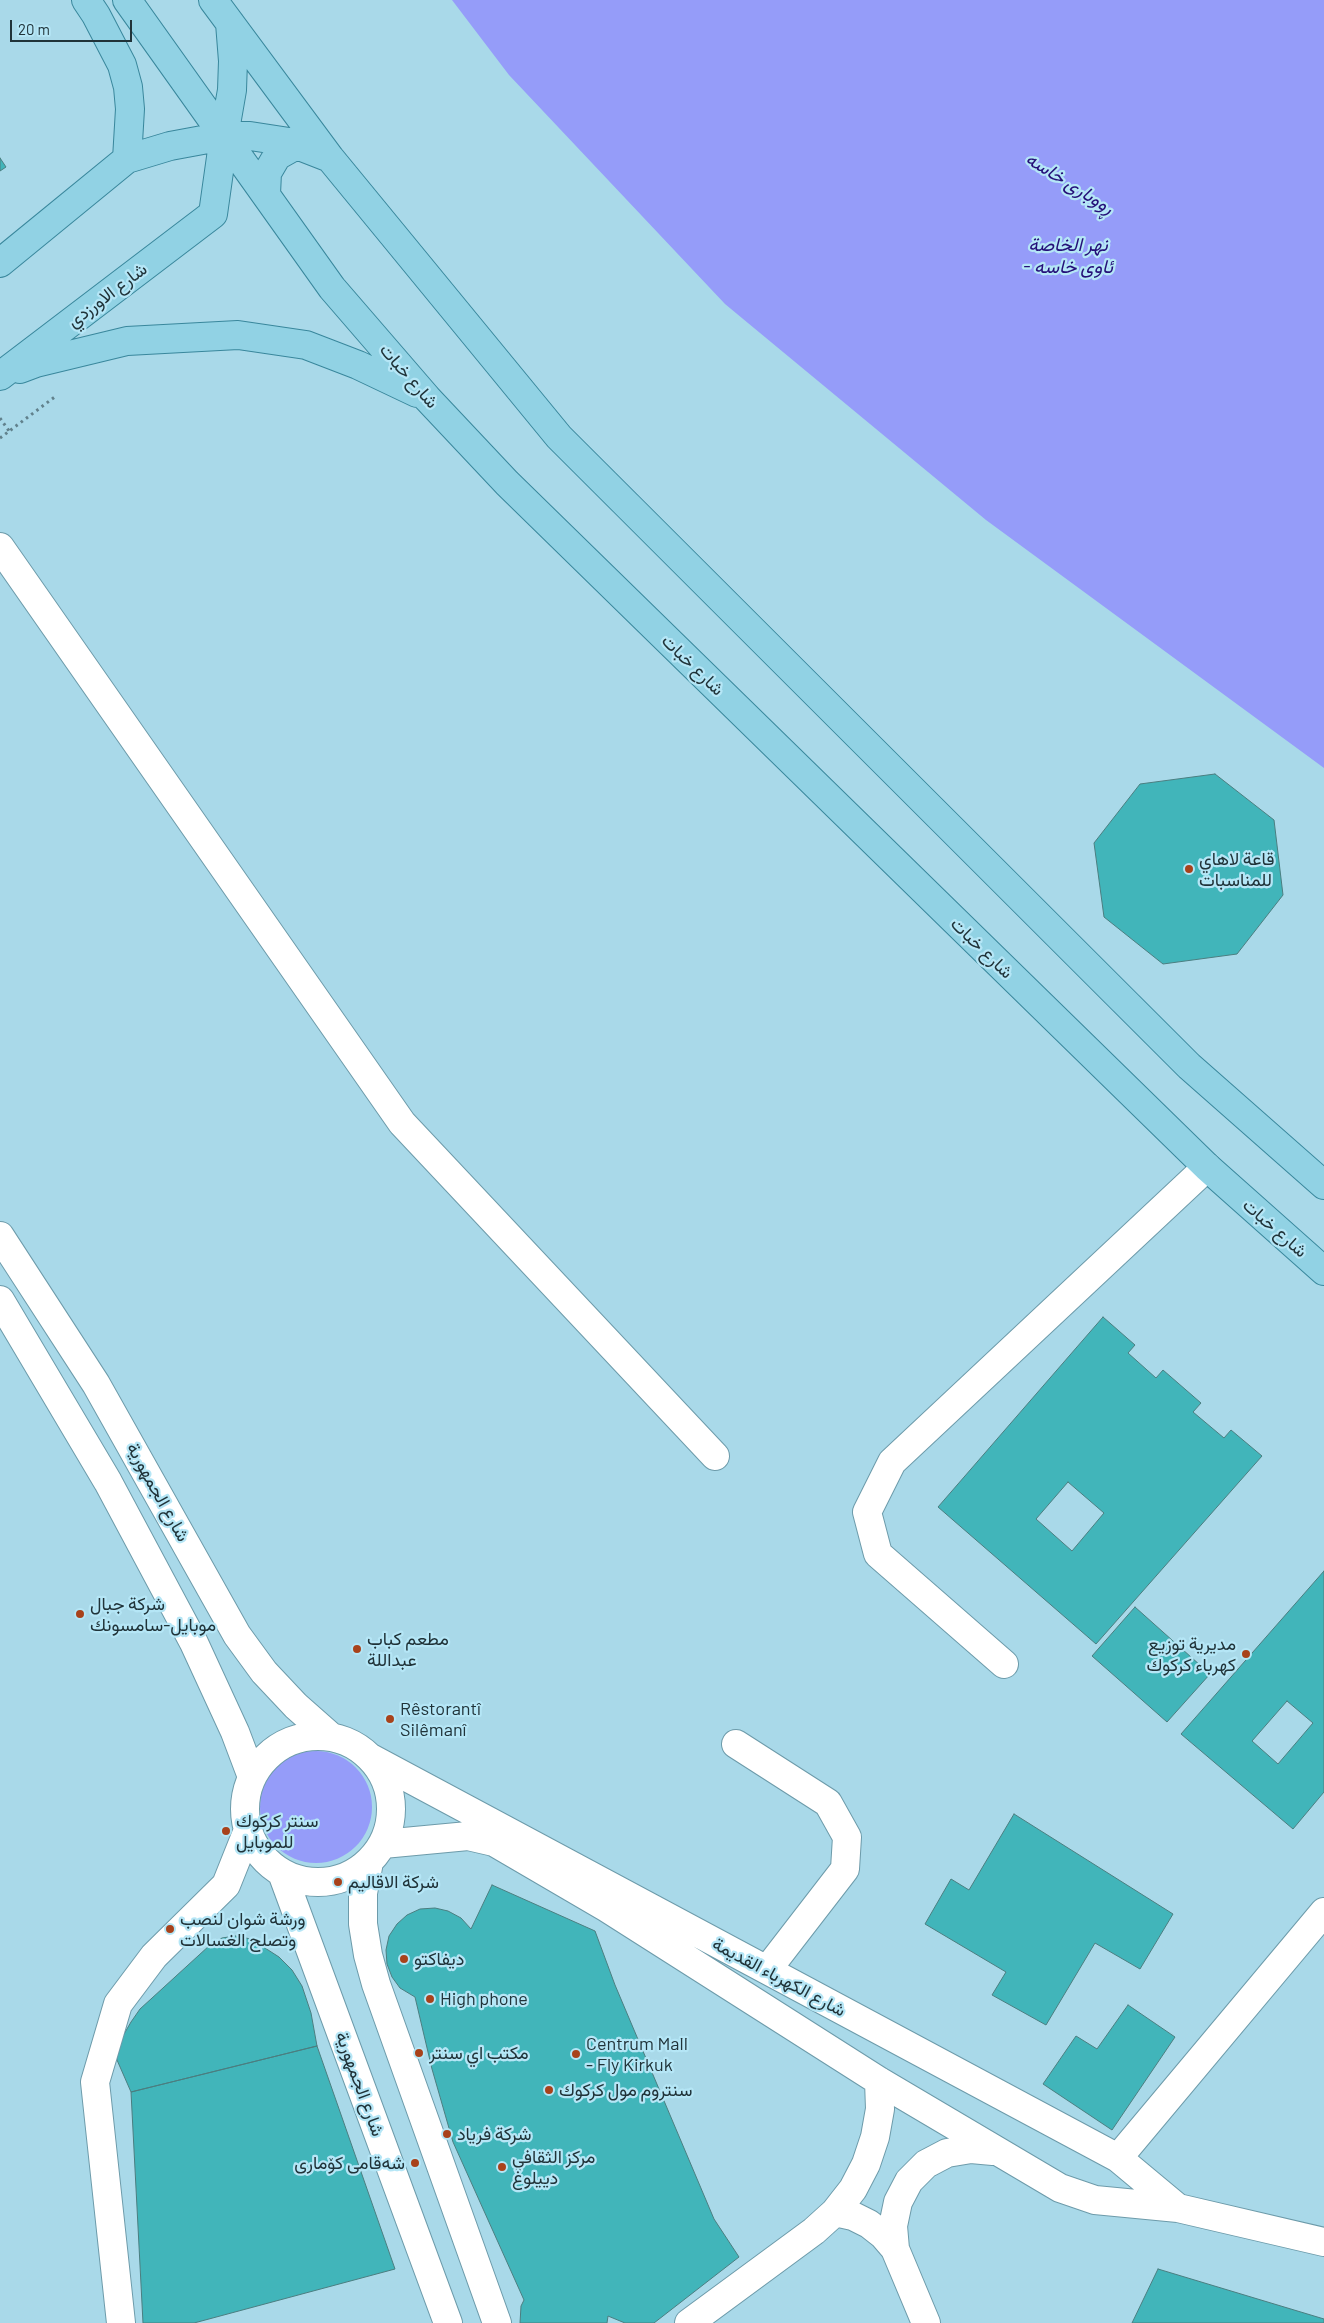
<!DOCTYPE html>
<html>
<head>
<meta charset="utf-8">
<style>
  body { margin:0 }
  #map { position:relative; width:1324px; height:2323px; overflow:hidden; background:#a9d9e9; font-family:Barlow,sans-serif }
  canvas { display:block }
  .scale { position:absolute; left:10px; top:20px; width:122px; height:22px; box-sizing:border-box; border:2px solid #203339; border-top:0; padding-left:6px; font-size:15px; line-height:18px; white-space:nowrap; color:#203339; -webkit-text-stroke:4px #b5e6f6; paint-order:stroke }
</style>
</head>
<body>
<div id="map">
<canvas width="1324" height="2323"></canvas>
<div class="scale">20 m</div>
</div>
<script>
const c = document.querySelector('canvas').getContext('2d');
c.lineJoin = 'round';
function fill(path, color) {
  c.fillStyle = color;
  c.fill(path, 'evenodd');
}
function poly(rows) {
  const path = new Path2D();
  for (const r of rows) {
    if (r.length === 3) {
      path.moveTo(r[0] + r[2], r[1]);
      path.arc(r[0], r[1], r[2], 0, 2 * Math.PI);
      continue;
    }
    path.moveTo(r[0], r[1]);
    for (let i = 2; i < r.length; i += 2) path.lineTo(r[i], r[i + 1]);
  }
  return path;
}
function strokePath(path, color, width, dash) {
  c.strokeStyle = color;
  c.lineWidth = width;
  c.lineCap = dash ? 'butt' : 'round';
  c.setLineDash(dash || []);
  c.stroke(path);
}
function drawText(font, color, halo, rows, align = 'center') {
  c.font = font + ' Barlow,Vazirmatn,sans-serif';
  c.lineWidth = 4.5;
  c.setLineDash([]);
  c.textBaseline = 'middle';
  c.strokeStyle = halo;
  c.fillStyle = color;
  for (const [text, x, y, turn = 0] of rows) {
    c.save();
    c.translate(x, y);
    c.rotate((+turn || 0) * Math.PI / 180);
    c.textAlign = isNaN(turn) ? turn : align;
    if (halo) c.strokeText(text, 0, 0);
    c.fillText(text, 0, 0);
    c.restore();
  }
}
fill(poly([
  [452,0,1324,0,1324,768,986,520,725,304,509,75],
  [316,1807,56]
]), '#959cf9');
const building = poly([
  [0,158,6,167,0,171,0,158],
  [1215,774,1274,820,1283,895,1237,954,1163,964,1104,917,1094,843,1140,784,1215,774],
  [1103,1317,1135,1345,1128,1353,1156,1378,1163,1370,1201,1403,1193,1412,1224,1438,1231,1430,1262,1456,1096,1644,938,1507,1103,1317],
  [1068,1482,1104,1513,1072,1551,1036,1519,1068,1482],
  [1324,1571,1324,1792,1293,1829,1181,1734,1324,1571],
  [1287,1701,1313,1723,1278,1764,1252,1741,1287,1701],
  [1135,1607,1210,1674,1167,1722,1092,1656,1135,1607],
  [1014,1814,1173,1914,1140,1969,1095,1943,1046,2025,992,1995,1006,1972,925,1924,951,1879,969,1890,1014,1814],
  [492,1885,595,1931,615,1985,714,2219,739,2257,654,2323,625,2323,608,2316,607,2323,520,2323,521,2306,524,2300,453,2142,432,2069,415,1997,400,1988,392,1977,387,1964,386,1950,389,1936,397,1924,407,1915,420,1909,435,1908,448,1911,461,1918,471,1929,492,1885],
  [235,1936,251,1939,279,1957,292,1970,302,1986,311,2013,317,2046,131,2092,117,2060,116,2048,131,2022,140,2009,210,1945,222,1938,235,1936],
  [1128,2005,1175,2037,1112,2130,1043,2084,1076,2036,1097,2049,1128,2005],
  [317,2046,395,2269,194,2323,143,2323,131,2092,317,2046],
  [1158,2269,1324,2319,1324,2323,1132,2323,1158,2269]
]);
fill(building, '#41b5ba');
strokePath(building, '#4b7e80', 1);
const minor = poly([
  [0,547,402,1123,715,1456],
  [0,1236,96,1384,237,1635,264,1672,296,1706,330,1736],
  [0,1300,108,1482,194,1643,235,1732,252,1777],
  [1004,1664,878,1554,867,1512,892,1462,1207,1167],
  [318,1809,73],
  [736,1744,828,1803,847,1837,845,1869,767,1970],
  [371,1758,1118,2158,1178,2208],
  [383,1844,468,1836,494,1842,607,1908,879,2081,1060,2188,1095,2200,1178,2208,1324,2242],
  [369,1862,363,1893,363,1924,368,1955,376,1984,497,2323],
  [282,1873,448,2323],
  [1118,2158,1324,1912],
  [835,2212,853,2216,869,2224,883,2235,895,2249,926,2323],
  [895,2249,893,2226,898,2202,909,2181,926,2164,947,2153,971,2149,993,2151],
  [121,2323,95,2082,118,2004,154,1956,226,1885,248,1830],
  [689,2323,814,2231,835,2212,853,2189,866,2164,875,2137,880,2109,879,2081]
]);
const major = poly([
  [86,0,96,15,122,65,128,87,130,109,127,159],
  [127,0,332,288,427,398,507,483,1207,1167,1324,1271],
  [213,0,330,158,559,437,1189,1066,1324,1185],
  [266,194,267,173,277,156,293,147,304,147],
  [0,263,127,159,170,146,224,136,250,136,289,142,330,158],
  [20,369,36,363,127,341,238,335,306,345,358,365,417,393],
  [0,376,213,214,224,136,232,90,233,61,230,23]
]);
strokePath(minor, '#6d9baa', 30);
strokePath(major, '#39879c', 30);
strokePath(poly([
  [0,418,9,431],
  [0,438,56,396]
]), '#61818c', 3, [2.5, 4]);
strokePath(minor, '#fff', 28);
strokePath(major, '#91d2e4', 28);
for (const [x, y, r, color] of [
  [1189,869,5,"#a8421b"],
  [80,1614,5,"#a8421b"],
  [357,1649,5,"#a8421b"],
  [1246,1654,5,"#a8421b"],
  [390,1719,5,"#a8421b"],
  [226,1831,5,"#a8421b"],
  [338,1882,5,"#a8421b"],
  [170,1929,5,"#a8421b"],
  [404,1959,5,"#a8421b"],
  [430,1999,5,"#a8421b"],
  [419,2053,5,"#a8421b"],
  [576,2054,5,"#a8421b"],
  [549,2090,5,"#a8421b"],
  [447,2134,5,"#a8421b"],
  [415,2163,5,"#a8421b"],
  [502,2167,5,"#a8421b"]
]) {
  const dot = new Path2D();
  dot.arc(x, y, r, 0, 2 * Math.PI);
  c.fillStyle = color;
  c.fill(dot);
  strokePath(dot, '#b5e6f6', 2);
}
drawText('18px', '#203339', '#b5e6f6', [
  ["شارع الاورزدي",107,295,-37],
  ["شارع خبات",409,376,49],
  ["شارع خبات",693,665,44],
  ["شارع خبات",982,948,44],
  ["شارع خبات",1275,1228,41],
  ["شارع الجمهورية",158,1492,61],
  ["شارع الكهرباء القديمة",779,1977,28],
  ["شارع الجمهورية",360,2084,70]
]);
drawText('18px', '#203339', '#b5e6f6', [
  ["قاعة لاهاي",1199,859],
  ["للمناسبات",1199,880],
  ["شركة جبال",90,1604],
  ["موبايل-سامسونك",90,1625],
  ["مطعم كباب",367,1639],
  ["عبداللة",367,1660],
  ["مديرية توزيع",1236,1644,"right"],
  ["كهرباء كركوك",1236,1665,"right"],
  ["Rêstorantî",400,1709],
  ["Silêmanî",400,1730],
  ["سنتر كركوك",236,1821],
  ["للموبايل",236,1842],
  ["شركة الاقاليم",348,1882],
  ["ورشة شوان لنصب",180,1919],
  ["وتصلح الغسالات",180,1940],
  ["ديفاكتو",414,1959],
  ["High phone",440,1999],
  ["Centrum Mall",586,2044],
  ["- Fly Kirkuk",586,2065],
  ["مكتب اي سنتر",429,2053],
  ["سنتروم مول كركوك",559,2090],
  ["شركة فرياد",457,2134],
  ["مركز الثقافي",512,2157],
  ["دييلوغ",512,2178],
  ["شەقامی کۆماری",405,2163,"right"]
], 'left');
drawText('italic 19px', '#240f78', '#b5e6f6', [
  ["ڕووباری خاسە",1070,183,32],
  ["نهر الخاصة",1068,245],
  ["- ئاوی خاسە",1068,267]
]);
</script>
</body>
</html>
